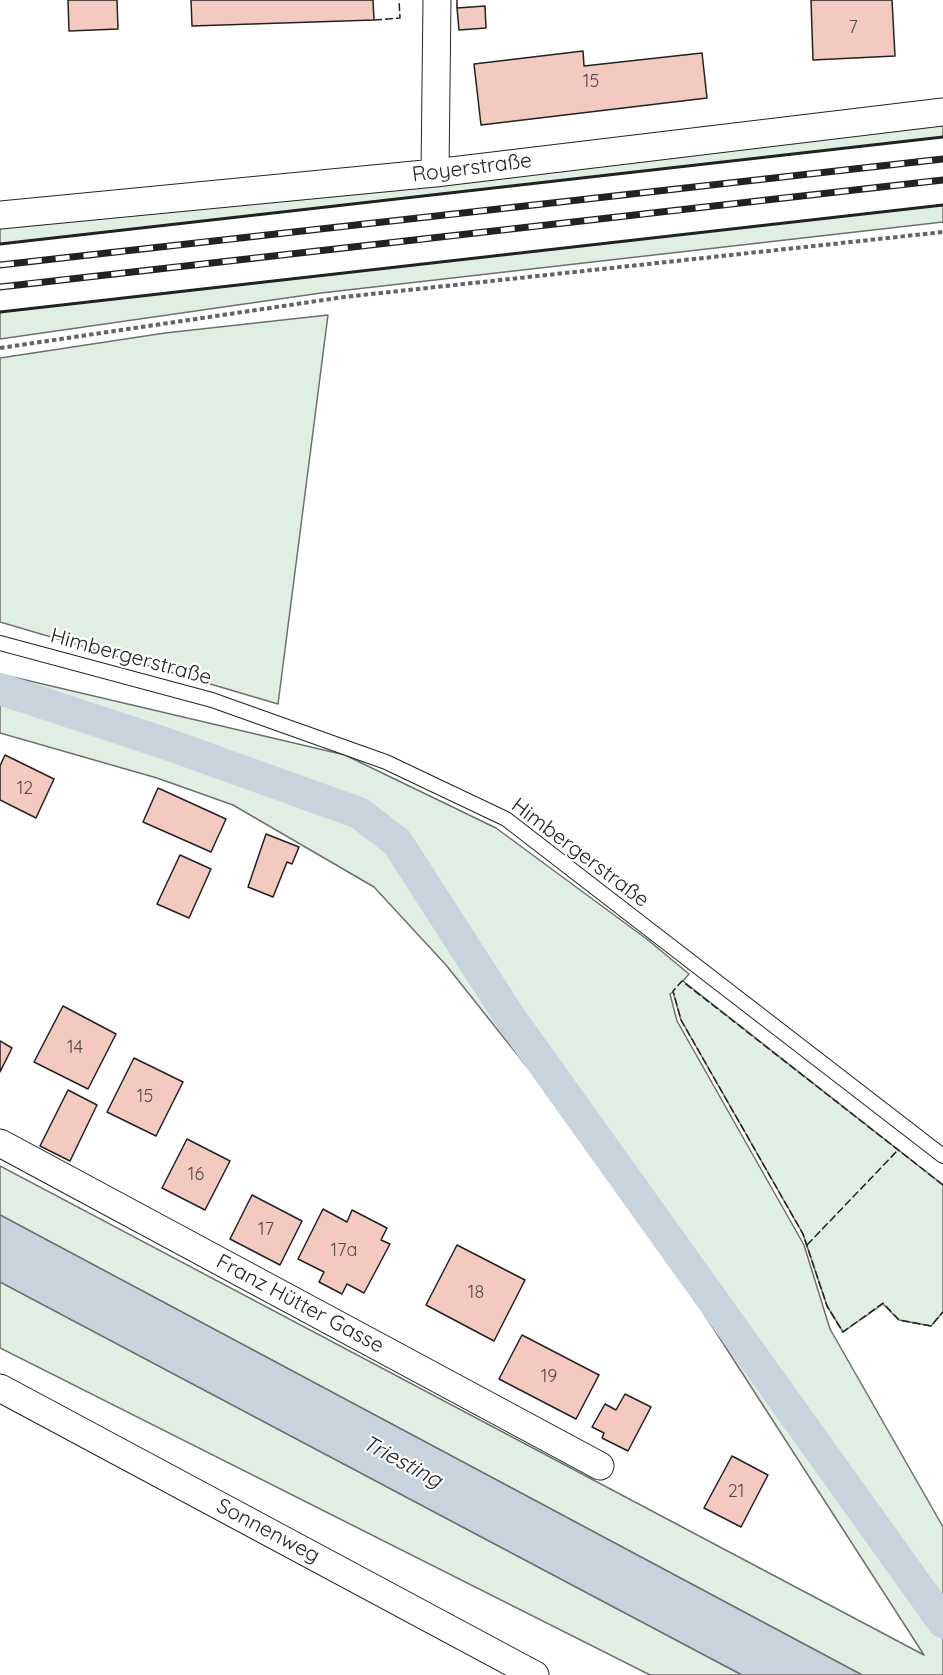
<!DOCTYPE html>
<html>
<head>
<meta charset="utf-8">
<style>
  body { margin:0 }
  canvas { display:block; background:#fff }
</style>
</head>
<body>
<canvas width="943" height="1675"></canvas>
<script>
const c = document.querySelector('canvas').getContext('2d');
c.lineJoin = 'round';
function fill(path, color) {
  c.fillStyle = color;
  c.fill(path, 'evenodd');
}
function poly(rows) {
  const path = new Path2D();
  for (const r of rows) {
    path.moveTo(r[0], r[1]);
    for (let i = 2; i < r.length; i += 2) path.lineTo(r[i], r[i + 1]);
  }
  return path;
}
function strokePath(path, color, width, dash) {
  c.strokeStyle = color;
  c.lineWidth = width;
  c.lineCap = dash ? 'butt' : 'round';
  c.setLineDash(dash || []);
  c.stroke(path);
}
function drawText(font, color, halo, rows, align = 'center') {
  c.font = font + ' Quicksand,sans-serif';
  c.lineWidth = 4.5;
  c.setLineDash([]);
  c.textBaseline = 'middle';
  c.strokeStyle = halo;
  c.fillStyle = color;
  for (const [text, x, y, turn = 0] of rows) {
    c.save();
    c.translate(x, y);
    c.rotate((+turn || 0) * Math.PI / 180);
    c.textAlign = isNaN(turn) ? turn : align;
    if (halo) c.strokeText(text, 0, 0);
    c.fillText(text, 0, 0);
    c.restore();
  }
}
const green = poly([
  [943,120,943,137,0,244,0,222,943,120],
  [943,205,943,222,321,293,0,339,0,312,943,205],
  [328,315,278,704,0,622,0,358,165,333,328,315],
  [0,674,345,755,496,828,648,940,689,974,683,981,943,1185,943,1312,931,1326,899,1320,883,1304,843,1332,827,1306,803,1234,681,1020,673,992,670,994,677,1021,804,1245,830,1329,943,1527,943,1675,862,1675,0,1215,0,1166,924,1655,621,1185,446,965,374,887,233,805,157,778,0,733,0,674],
  [0,1282,742,1675,650,1675,0,1348,0,1282]
]);
fill(green, '#e0efe3');
strokePath(green, '#6f6f6f', 1.5);
const water = poly([
  [0,1215,862,1675,742,1675,0,1282,0,1215]
]);
fill(water, '#c7d3dd');
strokePath(water, '#6f6f6f', 1.5);
strokePath(poly([
  [0,689,167,744,359,813,397,842,509,1016,943,1622]
]), '#c7d3dd', 32);
const building = poly([
  [68,0,117,0,118,29,69,31,68,0],
  [191,0,373,0,374,20,192,26,191,0],
  [811,0,892,0,895,56,813,60,811,0],
  [485,6,486,28,459,30,457,8,485,6],
  [583,51,584,66,702,53,707,98,481,125,474,64,583,51],
  [5,755,54,779,36,818,0,800,0,766,5,755],
  [158,788,226,819,211,852,143,822,158,788],
  [266,834,299,847,292,864,287,862,273,897,248,887,266,834],
  [180,855,211,869,189,918,157,904,180,855],
  [63,1006,116,1034,88,1089,34,1062,63,1006],
  [0,1041,12,1048,0,1072,0,1041],
  [134,1058,183,1082,156,1136,107,1112,134,1058],
  [68,1090,97,1105,70,1161,40,1146,68,1090],
  [187,1139,230,1161,205,1210,162,1188,187,1139],
  [252,1195,302,1221,280,1265,230,1239,252,1195],
  [323,1209,347,1222,352,1210,387,1228,381,1240,390,1244,364,1293,347,1284,342,1294,319,1282,324,1272,298,1259,323,1209],
  [457,1245,525,1280,494,1341,426,1305,457,1245],
  [522,1335,599,1375,576,1419,499,1379,522,1335],
  [625,1394,651,1407,628,1451,602,1438,604,1433,592,1427,605,1404,616,1410,625,1394],
  [732,1456,768,1475,741,1527,704,1508,732,1456]
]);
fill(building, '#f3c9c0');
strokePath(building, '#222', 1.5);
const service = poly([
  [0,643,212,700,386,762,506,819,943,1156]
]);
const minor = poly([
  [435,173,437,0],
  [0,215,435,173,943,112],
  [0,1143,600,1466],
  [0,1388,535,1675]
]);
strokePath(service, '#222', 16);
strokePath(minor, '#222', 29);
strokePath(poly([
  [0,348,344,297,943,232]
]), '#646464', 4, [4.5, 3]);
strokePath(service, '#fff', 14);
strokePath(minor, '#fff', 27);
const rail = poly([
  [0,265,943,159],
  [0,287,943,180]
]);
strokePath(rail, '#222', 7);
strokePath(rail, '#fff', 4.5, [14]);
strokePath(poly([
  [457,0,457,8],
  [374,20,400,18,399,0],
  [943,1185,682,981,673,991,681,1020,803,1234,827,1306,843,1332,883,1303,899,1320,931,1326,943,1312],
  [807,1245,898,1150]
]), '#222', 1.5, [8, 3]);
strokePath(poly([
  [0,244,943,137],
  [0,312,943,205]
]), '#222', 3);
drawText('18px', '#564c4a', null, [
  ["7",853,28],
  ["15",591,82],
  ["12",25,789],
  ["14",75,1048],
  ["15",145,1097],
  ["16",196,1175],
  ["17",266,1230],
  ["17a",344,1251],
  ["18",476,1293],
  ["19",549,1377],
  ["21",736,1492]
]);
drawText('21px', '#222', '#fff', [
  ["Royerstraße",472,168,-7],
  ["Himbergerstraße",131,657,15],
  ["Himbergerstraße",580,853,37],
  ["Franz Hütter Gasse",300,1304,28],
  ["Sonnenweg",268,1531,28]
]);
drawText('italic 22px', '#222', '#fff', [
  ["Triesting",402,1462,28]
]);
</script>
</body>
</html>
